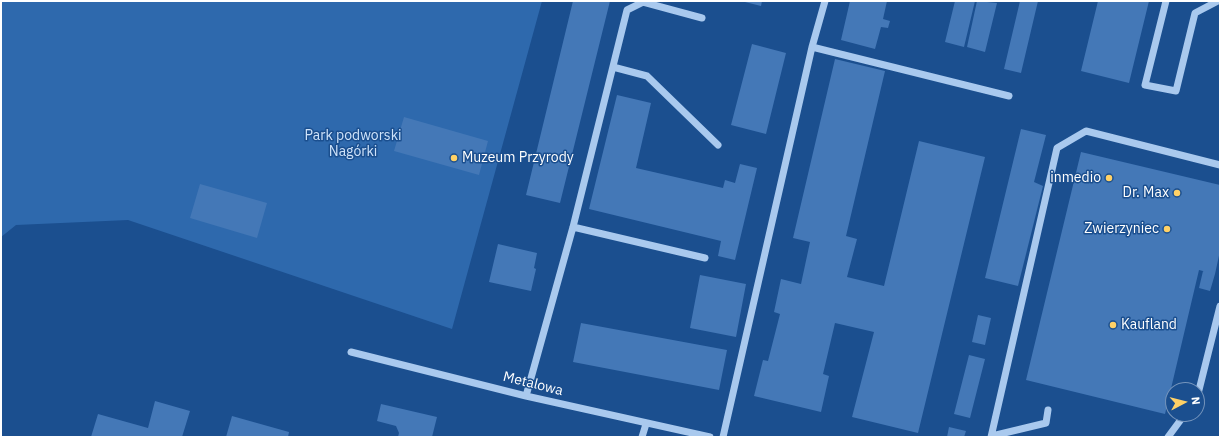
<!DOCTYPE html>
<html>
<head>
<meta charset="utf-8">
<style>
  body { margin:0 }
  #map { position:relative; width:1221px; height:438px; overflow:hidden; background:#1b4f8f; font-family:"IBM Plex Sans",sans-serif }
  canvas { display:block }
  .frame { position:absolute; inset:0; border:2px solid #fff; pointer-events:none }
  .north { position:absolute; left:1165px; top:382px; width:40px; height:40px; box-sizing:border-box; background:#1b4f8f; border:1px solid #7695bc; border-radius:50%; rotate:83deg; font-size:11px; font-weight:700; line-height:16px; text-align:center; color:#fff }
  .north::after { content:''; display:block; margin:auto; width:14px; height:18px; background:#ffd166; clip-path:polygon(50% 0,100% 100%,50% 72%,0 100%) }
</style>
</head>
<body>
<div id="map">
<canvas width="1221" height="438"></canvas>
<div class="frame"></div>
<div class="north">N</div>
</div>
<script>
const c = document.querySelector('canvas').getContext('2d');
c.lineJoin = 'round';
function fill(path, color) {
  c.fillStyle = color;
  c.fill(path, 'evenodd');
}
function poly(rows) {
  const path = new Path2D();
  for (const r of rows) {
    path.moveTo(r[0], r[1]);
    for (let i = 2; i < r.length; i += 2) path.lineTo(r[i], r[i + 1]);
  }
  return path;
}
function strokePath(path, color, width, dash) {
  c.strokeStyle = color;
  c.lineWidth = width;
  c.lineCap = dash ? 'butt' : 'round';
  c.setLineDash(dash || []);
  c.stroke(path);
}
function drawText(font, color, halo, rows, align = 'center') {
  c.font = font + ' "IBM Plex Sans",sans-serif';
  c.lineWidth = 3;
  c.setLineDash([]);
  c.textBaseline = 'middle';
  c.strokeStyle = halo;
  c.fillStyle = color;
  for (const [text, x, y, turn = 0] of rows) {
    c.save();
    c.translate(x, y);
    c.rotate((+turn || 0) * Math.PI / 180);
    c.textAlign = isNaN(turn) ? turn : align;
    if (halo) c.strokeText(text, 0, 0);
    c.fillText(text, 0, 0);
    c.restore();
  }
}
fill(poly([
  [1,1,542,1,452,329,128,220,16,225,1,237]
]), '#2e69ad');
fill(poly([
  [573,1,610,1,560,203,526,195],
  [741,1,762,1,761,6],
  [850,1,887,1,883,19,890,21,888,28,881,27,875,49,841,40],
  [955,1,975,1,964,47,945,42],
  [977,1,997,3,985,52,967,47],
  [1020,1,1038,1,1021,73,1004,69],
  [1098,1,1149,1,1129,83,1081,71],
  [752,44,786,53,766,134,731,125],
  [835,59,885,71,846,236,857,239,847,277,884,286,919,141,985,157,918,433,852,417,874,332,835,323,823,374,829,376,821,412,754,396,763,360,768,361,780,314,774,312,781,279,801,284,810,242,793,238],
  [617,95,651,103,636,168,723,188,725,180,735,183,740,164,757,168,735,260,718,256,721,241,589,209],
  [404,117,488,141,479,175,394,151],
  [1021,129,1046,135,1034,182,1043,186,1018,286,985,278],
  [1081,152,1220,185,1220,251,1215,274,1199,270,1165,414,1026,380],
  [200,184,267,203,257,238,190,218],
  [498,244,537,253,534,268,536,269,531,291,489,282],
  [1203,271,1215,274,1210,291,1199,288],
  [700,275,746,284,736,337,690,328],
  [978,315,991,318,985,345,972,342],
  [581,323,727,350,719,390,573,362],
  [969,355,985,359,970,418,954,414],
  [155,401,190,411,182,437,91,437,98,414,148,428],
  [381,404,437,417,432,437,398,437,399,433,396,426,377,421],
  [232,416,289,432,288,437,226,437],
  [949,427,966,431,964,437,947,437]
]), '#4478b7');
strokePath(poly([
  [1166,1,1145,85,1176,91,1195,13,1218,1],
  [812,47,1009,96],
  [613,67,647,76,718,145],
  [573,227,705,258],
  [351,352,526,396,710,437],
  [526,396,573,227,627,10,643,2,702,18],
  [1197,398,1220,306],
  [992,436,1046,423,1048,410],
  [642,437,646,424],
  [723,437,812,47,825,1],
  [991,437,1057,148,1086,131,1220,165],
  [1168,437,1185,414]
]), '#a9c9ee', 7);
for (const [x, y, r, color] of [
  [454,158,4,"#ffd166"],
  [1109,178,4,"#ffd166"],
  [1177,193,4,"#ffd166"],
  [1167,229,4,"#ffd166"],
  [1113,325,4,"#ffd166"]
]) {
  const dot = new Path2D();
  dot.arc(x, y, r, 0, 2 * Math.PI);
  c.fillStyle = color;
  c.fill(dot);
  strokePath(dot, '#1b4f8f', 1.5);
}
drawText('14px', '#cfe3fa', '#1b4f8f', [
  ["Park podworski",353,136],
  ["Nagórki",353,152]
]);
drawText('14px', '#fff', '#1b4f8f', [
  ["Muzeum Przyrody",462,158,"left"],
  ["inmedio",1101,178],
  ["Dr. Max",1169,193],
  ["Zwierzyniec",1159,229],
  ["Kaufland",1121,325,"left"]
], 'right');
drawText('14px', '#fff', '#1b4f8f', [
  ["Metalowa",533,384,14]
]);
</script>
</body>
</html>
